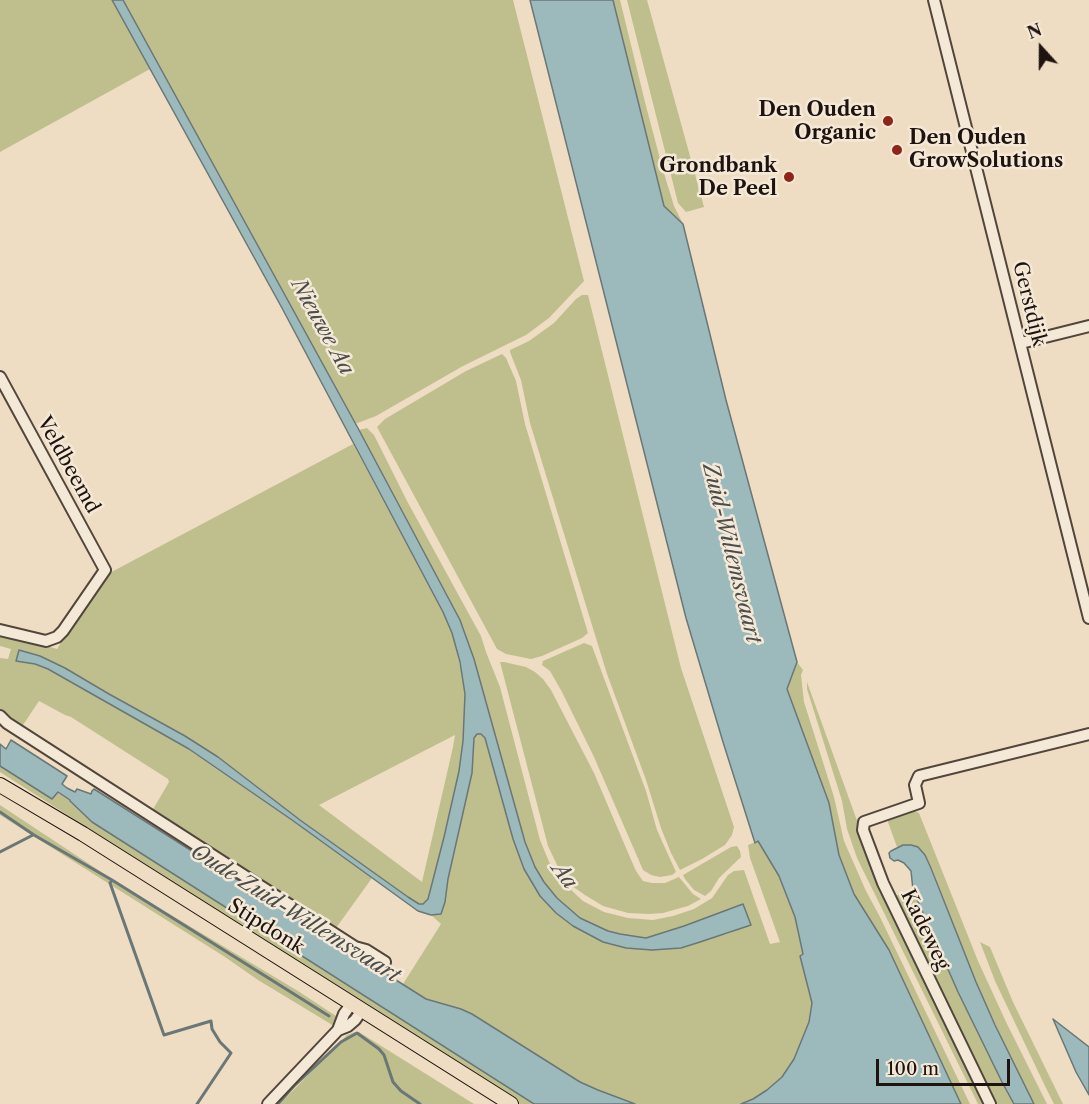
<!DOCTYPE html>
<html>
<head>
<meta charset="utf-8">
<style>
  body { margin:0 }
  #map { position:relative; width:1089px; height:1104px; overflow:hidden; background:#eeddc2; font-family:"Libre Caslon Text",serif }
  canvas { display:block }
  .north { position:absolute; left:1011px; top:18px; width:60px; height:60px; -webkit-text-stroke:4px #f4e9d7; paint-order:stroke; rotate:339deg; font-size:16px; font-weight:700; line-height:24px; text-align:center; color:#1e130f }
  .north::after { content:''; display:block; margin:auto; width:21px; height:27px; background:#1e130f; clip-path:polygon(50% 0,100% 100%,50% 72%,0 100%) }
  .scale { position:absolute; left:876px; top:1059px; width:134px; height:27px; box-sizing:border-box; border:3px solid #1e130f; border-top:0; padding-left:8px; font-size:18px; line-height:21px; white-space:nowrap; color:#1e130f; -webkit-text-stroke:4px #f4e9d7; paint-order:stroke }
</style>
</head>
<body>
<div id="map">
<canvas width="1089" height="1104"></canvas>
<div class="north">N</div>
<div class="scale">100 m</div>
</div>
<script>
const c = document.querySelector('canvas').getContext('2d');
c.lineJoin = 'round';
function fill(path, color) {
  c.fillStyle = color;
  c.fill(path, 'evenodd');
}
function poly(rows) {
  const path = new Path2D();
  for (const r of rows) {
    path.moveTo(r[0], r[1]);
    for (let i = 2; i < r.length; i += 2) path.lineTo(r[i], r[i + 1]);
  }
  return path;
}
function strokePath(path, color, width, dash) {
  c.strokeStyle = color;
  c.lineWidth = width;
  c.lineCap = dash ? 'butt' : 'round';
  c.setLineDash(dash || []);
  c.stroke(path);
}
function drawText(font, color, halo, rows, align = 'center') {
  c.font = font + ' "Libre Caslon Text",serif';
  c.lineWidth = 5;
  c.setLineDash([]);
  c.textBaseline = 'middle';
  c.strokeStyle = halo;
  c.fillStyle = color;
  for (const [text, x, y, turn = 0] of rows) {
    c.save();
    c.translate(x, y);
    c.rotate((+turn || 0) * Math.PI / 180);
    c.textAlign = isNaN(turn) ? turn : align;
    if (halo) c.strokeText(text, 0, 0);
    c.fillText(text, 0, 0);
    c.restore();
  }
}
fill(poly([
  [0,0,112,0,150,69,0,152],
  [123,0,513,0,584,281,549,318,526,335,463,366,376,416,355,424],
  [613,0,620,0,646,106,663,170,674,206,683,224,664,206],
  [627,0,647,0,704,207,686,212,678,203],
  [582,295,588,295,681,668,734,827,732,835,725,845,702,859,680,870,671,853,661,828,646,780,607,674,530,423,521,380,510,352,510,350,529,341,554,323,576,299],
  [502,354,506,358,516,381,525,424,588,633,582,638,542,656,531,659,506,654,497,649,377,427,385,419,466,371],
  [367,428,374,435,407,501,481,636,486,652,500,687,540,840,550,864,568,887,583,901,604,912,628,918,653,920,673,916,694,909,712,898,728,875,734,871,744,870,770,944,780,942,750,858,748,845,758,841,779,876,795,917,803,955,800,956,812,1003,809,1022,794,1059,782,1077,767,1090,753,1099,741,1104,635,1104,628,1102,580,1082,472,1014,461,1009,426,999,403,984,441,924,431,915,441,913,445,902,448,879,472,773,473,742,474,738,477,734,481,734,485,738,513,838,524,869,540,896,556,913,573,926,603,942,626,948,652,950,727,934,751,924,743,905,684,926,646,938,620,934,608,931,580,918,557,898,544,882,535,867,525,842,474,659,463,627,359,430],
  [353,444,443,612,452,633,463,678,466,706,463,741,459,771,430,896,423,904,419,904,408,897,300,820,218,757,185,736,109,694,90,682,40,656,19,650,35,664,48,669,189,749,292,820,372,878,336,928,152,811,169,782,168,779,71,717,65,715,39,701,21,728,9,720,0,709,0,658,8,659,11,649,0,646,0,635,22,639,57,649,102,577],
  [455,735,453,747,422,882,319,805],
  [584,643,592,646,646,791,657,830,676,872,672,875,660,877,651,875,643,870,594,757,562,692,550,671,542,665,543,661],
  [500,662,504,662,526,667,535,672,543,679,551,690,594,773,629,855,636,871,643,881,652,883,665,883,679,877,693,894,701,899,688,906,663,913,649,914,628,913,603,906,585,895,572,886,558,867,548,846],
  [797,662,803,670,801,675,804,702,834,797,844,841,866,891,880,917,970,1104,961,1104,877,930,854,894,839,855,829,803,787,689],
  [807,682,860,829,865,852,876,877,986,1104,978,1104,857,858,847,829,842,801,807,689],
  [0,766,51,799,57,792,71,800,70,802,92,822,534,1104,520,1104,0,772],
  [0,805,121,885,298,991,339,1018,339,1019,334,1026,258,980,225,957,0,815],
  [912,810,919,813,978,961,1007,1024,1047,1104,1034,1104,1013,1062,976,983,932,868,925,855,918,847,911,845,903,845,897,847,888,822,889,816],
  [737,846,740,851,741,857,719,878,711,891,705,896,694,890,685,879,683,875,731,847],
  [913,890,958,992,1014,1104,995,1104,916,938,894,896],
  [980,942,990,947,1013,1002,1063,1104,1054,1104,1045,1086,995,981],
  [355,1032,359,1032,474,1104,280,1104,347,1035]
]), '#bfbf8e');
const water = poly([
  [112,0,123,0,359,430,460,620,474,659,525,842,535,867,544,882,557,898,580,918,608,931,620,934,646,938,684,926,743,904,751,925,700,942,681,948,652,950,626,948,603,942,573,926,556,913,540,896,524,869,513,839,485,738,481,734,477,734,474,738,472,773,448,879,445,902,441,914,431,915,418,911,292,820,189,749,48,669,35,664,16,661,19,650,40,656,65,668,109,694,185,736,218,757,300,820,408,897,419,904,423,904,428,899,444,837,459,771,463,741,465,694,460,662,452,633,443,612,282,308,112,0],
  [530,0,613,0,664,206,683,224,726,400,797,662,787,689,829,803,839,855,854,894,889,950,961,1104,741,1104,753,1099,767,1090,782,1077,794,1059,809,1022,812,1003,800,956,803,954,795,917,779,876,758,841,755,843,723,742,686,618,530,0],
  [11,740,67,776,62,784,67,788,75,792,77,789,91,794,92,791,94,789,426,999,461,1009,472,1014,580,1082,598,1090,635,1104,534,1104,92,822,70,801,70,800,58,792,52,799,0,766,0,744,6,749,11,740],
  [903,845,911,845,918,847,925,855,931,868,976,982,995,1025,1034,1104,1014,1104,1002,1082,958,992,913,890,911,871,904,863,898,860,894,861,890,858,889,853,891,851,903,845],
  [1053,1019,1089,1047,1089,1095,1076,1072,1053,1019]
]);
fill(water, '#9cbabb');
strokePath(water, '#6a7776', 1.5);
strokePath(poly([
  [0,812,34,835,112,880,110,883,164,1035,211,1021,212,1029,220,1042,231,1053,197,1104],
  [0,852,33,835],
  [112,880,329,1016],
  [278,1104,294,1086,341,1042,357,1033,379,1049,384,1055,393,1082,401,1091,420,1104]
]), '#6a7776', 3);
const minor = poly([
  [934,0,1089,618],
  [1021,343,1089,326],
  [0,377,105,570,63,631,57,637,46,641,0,630],
  [0,716,7,723,355,947,366,950,385,962],
  [338,1030,348,1026,355,1020,362,1010],
  [268,1104,338,1030,344,1014,352,1003],
  [990,1104,883,883,863,830,864,822,919,803,915,785,919,776,1089,734]
]);
const major = poly([
  [0,785,83,834,511,1104]
]);
strokePath(minor, '#52463c', 14);
strokePath(major, '#1e130f', 16);
strokePath(minor, '#f4e9d7', 10);
strokePath(major, '#eeddc2', 14);
for (const [x, y, r, color] of [
  [888,121,6,"#8f2418"],
  [897,150,6,"#8f2418"],
  [789,177,6,"#8f2418"]
]) {
  const dot = new Path2D();
  dot.arc(x, y, r, 0, 2 * Math.PI);
  c.fillStyle = color;
  c.fill(dot);
  strokePath(dot, '#f4e9d7', 2);
}
drawText('bold 20px', '#1e130f', '#f4e9d7', [
  ["Den Ouden",876,110],
  ["Organic",876,133],
  ["Den Ouden",909,138,"left"],
  ["GrowSolutions",909,161,"left"],
  ["Grondbank",777,166],
  ["De Peel",777,189]
], 'right');
drawText('20px', '#1e130f', '#f4e9d7', [
  ["Gerstdijk",1029,304,76],
  ["Veldbeemd",68,465,61],
  ["Stipdonk",266,927,32],
  ["Kadeweg",925,930,64]
]);
drawText('italic 21px', '#4a4d4b', '#f4e9d7', [
  ["Nieuwe Aa",322,327,61],
  ["Zuid-Willemsvaart",731,553,76],
  ["Aa",564,876,53],
  ["Oude Zuid-Willemsvaart",295,914,32]
]);
</script>
</body>
</html>
